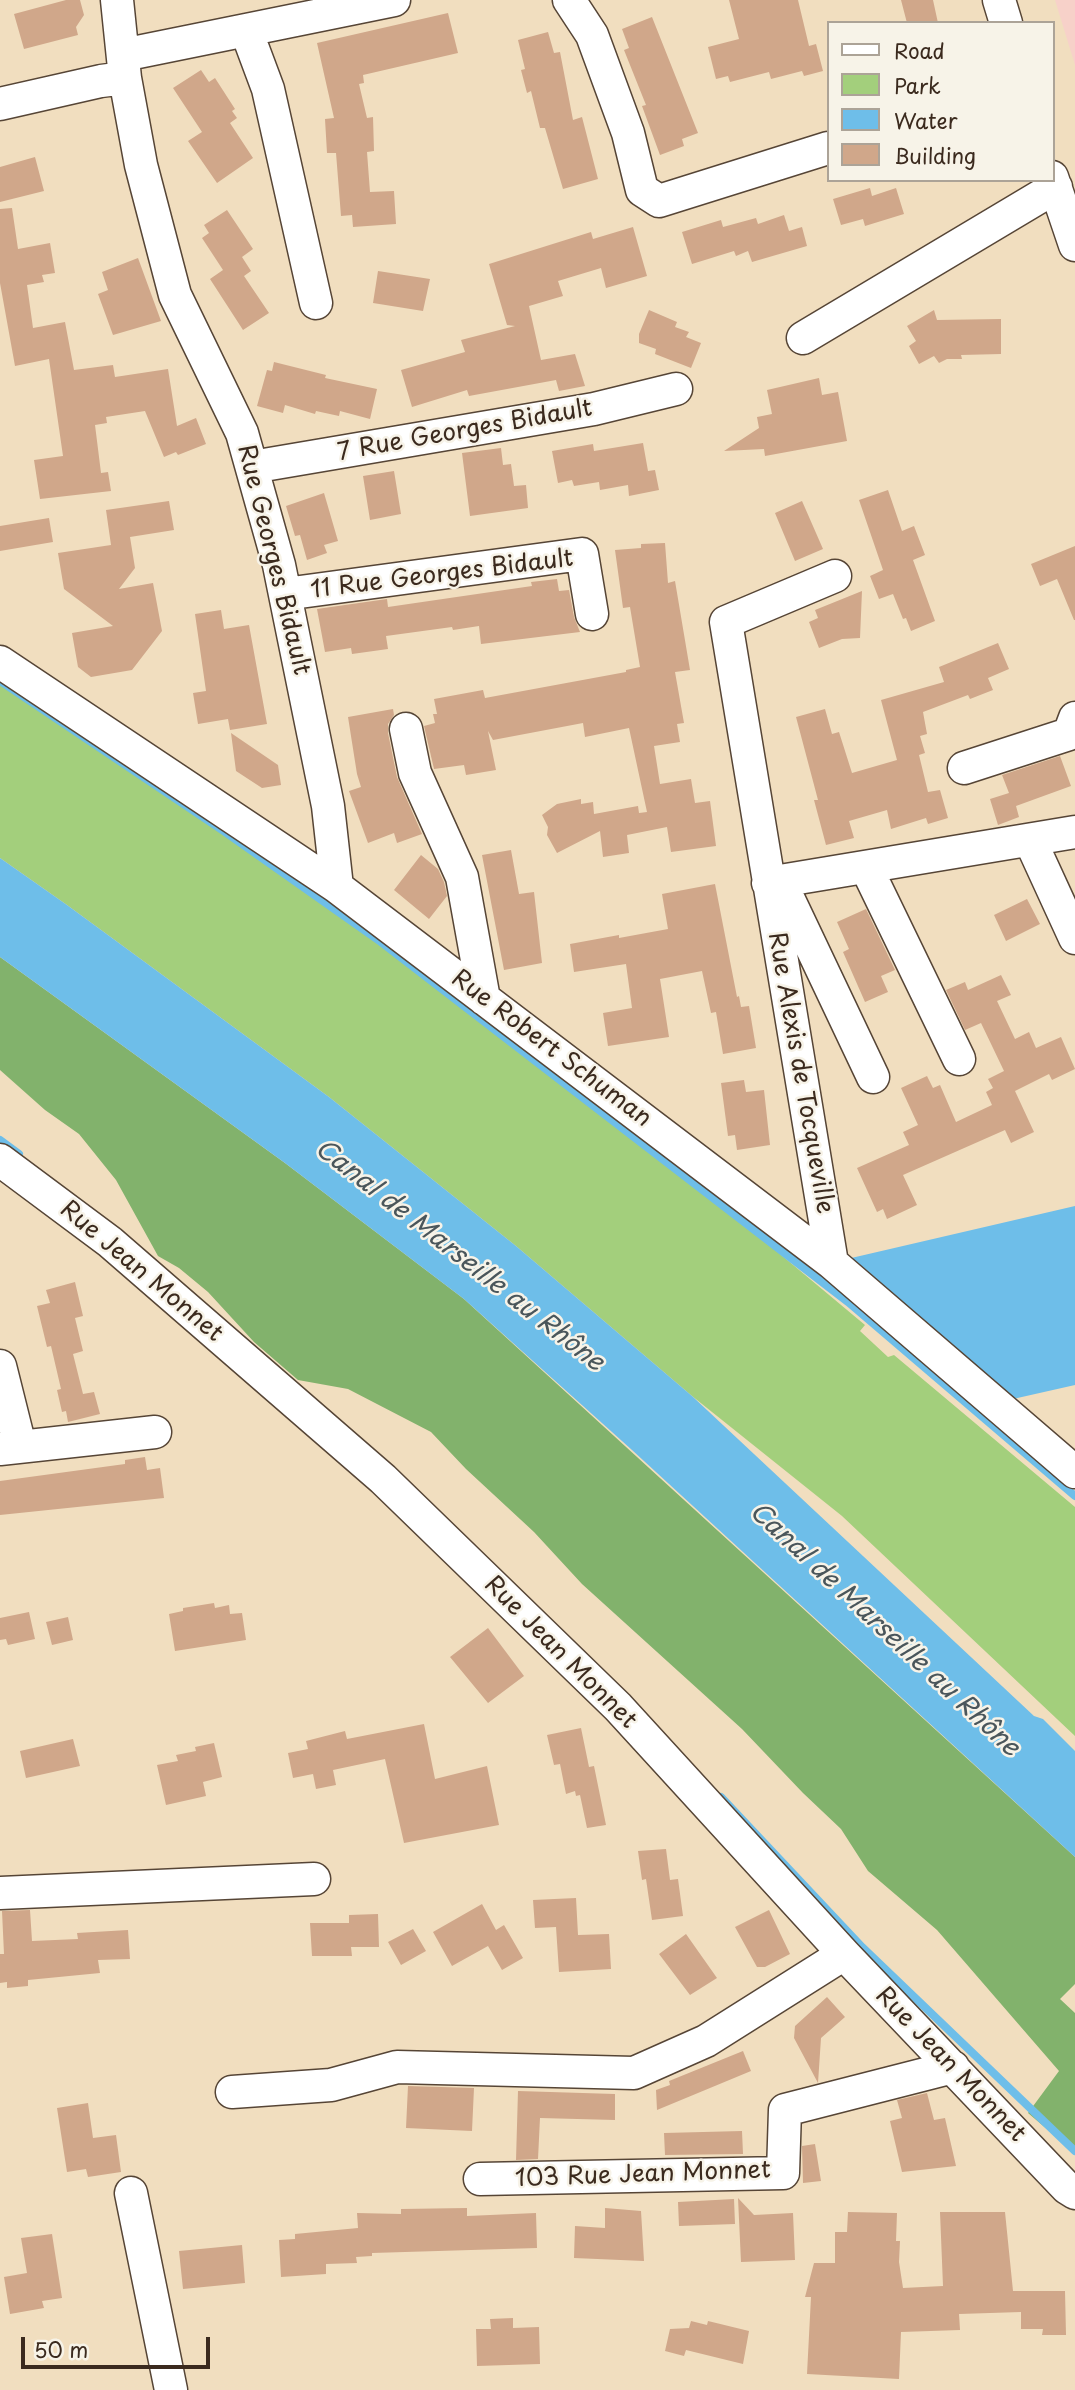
<!DOCTYPE html>
<html>
<head>
<meta charset="utf-8">
<style>
  body { margin:0 }
  #map { position:relative; width:1075px; height:2390px; overflow:hidden; background:#f1debf; font-family:"Playpen Sans",sans-serif }
  canvas { display:block }
  .legend { position:absolute; left:827px; top:21px; width:228px; height:161px; box-sizing:border-box; background:#f7f3e8; border:2px solid #aca397; margin:0; padding:9px 12px; list-style:none; font-size:21px; color:#3b2a1e }
  .legend li { display:flex; align-items:center; gap:14px; height:35px }
  .legend b { width:35px; border:2px solid #aca397 }
  .scale { position:absolute; left:21px; top:2337px; width:189px; height:32px; box-sizing:border-box; border:4px solid #3b2a1e; border-top:0; padding-left:9px; font-size:21px; line-height:24px; white-space:nowrap; color:#3b2a1e; -webkit-text-stroke:5px #f7f3e8; paint-order:stroke }
</style>
</head>
<body>
<div id="map">
<canvas width="1075" height="2390"></canvas>
<ul class="legend">
<li><b style="height:9px;background:#fff"></b>Road</li>
<li><b style="height:19px;background:#a3cf7c"></b>Park</li>
<li><b style="height:19px;background:#6ebee9"></b>Water</li>
<li><b style="height:19px;background:#d0a78a"></b>Building</li>
</ul>
<div class="scale">50 m</div>
</div>
<script>
const c = document.querySelector('canvas').getContext('2d');
c.lineJoin = 'round';
function fill(path, color) {
  c.fillStyle = color;
  c.fill(path, 'evenodd');
}
function poly(rows) {
  const path = new Path2D();
  for (const r of rows) {
    path.moveTo(r[0], r[1]);
    for (let i = 2; i < r.length; i += 2) path.lineTo(r[i], r[i + 1]);
  }
  return path;
}
function strokePath(path, color, width, dash) {
  c.strokeStyle = color;
  c.lineWidth = width;
  c.lineCap = dash ? 'butt' : 'round';
  c.setLineDash(dash || []);
  c.stroke(path);
}
function drawText(font, color, halo, rows, align = 'center') {
  c.font = font + ' "Playpen Sans",sans-serif';
  c.lineWidth = 5;
  c.setLineDash([]);
  c.textBaseline = 'middle';
  c.strokeStyle = halo;
  c.fillStyle = color;
  for (const [text, x, y, turn = 0] of rows) {
    c.save();
    c.translate(x, y);
    c.rotate((+turn || 0) * Math.PI / 180);
    c.textAlign = isNaN(turn) ? turn : align;
    if (halo) c.strokeText(text, 0, 0);
    c.fillText(text, 0, 0);
    c.restore();
  }
}
fill(poly([
  [1055,0,1075,0,1075,65]
]), '#f7d1c9');
fill(poly([
  [0,682,322,898,774,1249,865,1325,860,1331,888,1357,894,1355,1075,1507,1075,1736,842,1516,692,1396,516,1246,329,1097,67,905,0,858]
]), '#a3cf7c');
fill(poly([
  [0,957,285,1163,464,1299,1075,1857,1075,1984,1060,1999,1075,2013,1075,2153,1028,2113,1059,2071,937,1930,868,1871,841,1829,803,1793,742,1729,582,1584,534,1532,466,1469,431,1432,348,1389,298,1380,254,1342,208,1292,179,1268,158,1256,116,1180,79,1134,45,1110,0,1070]
]), '#82b26c');
fill(poly([
  [0,858,67,905,329,1097,516,1246,692,1396,1034,1716,1043,1719,1075,1751,1075,1857,632,1450,464,1299,285,1163,0,957],
  [1075,1206,1075,1385,1013,1399,847,1259]
]), '#6ebee9');
strokePath(poly([
  [0,681,225,832,381,942,848,1302,1075,1496],
  [0,1140,19,1154],
  [721,1797,862,1947,1075,2151]
]), '#6ebee9', 8);
fill(poly([
  [66,0,80,0,84,15,76,27,78,35,24,49,14,14],
  [729,0,798,0,809,46,816,44,823,71,804,76,802,71,771,79,769,72,730,82,728,76,716,79,708,47,739,39],
  [901,0,933,0,938,23,907,23],
  [448,13,458,53,363,75,364,83,359,84,367,118,373,117,374,151,367,152,370,192,394,191,396,224,353,227,352,215,341,216,336,153,327,153,325,119,334,118,317,43],
  [652,17,698,133,682,139,684,146,660,155,642,106,646,105,624,50,629,48,622,29],
  [548,32,554,53,560,52,573,120,582,117,598,179,563,189,545,128,540,128,531,91,527,93,521,70,525,69,518,40],
  [201,70,209,82,215,78,235,109,232,111,237,118,230,123,253,158,217,183,188,141,202,132,173,88],
  [35,157,44,191,0,202,0,167],
  [870,188,872,196,896,188,904,214,865,226,863,219,841,225,833,199],
  [12,208,18,249,50,243,55,273,42,275,44,282,27,285,33,328,65,322,74,370,113,365,115,377,168,369,177,426,196,418,206,444,178,455,176,452,164,457,145,411,106,417,107,423,95,425,101,473,108,472,111,491,40,499,34,460,63,456,49,359,15,366,0,283,0,209],
  [227,210,253,249,242,257,251,271,244,276,269,313,243,330,210,279,223,270,202,238,209,233,204,225],
  [784,215,789,231,802,227,807,246,752,262,748,251,736,256,734,251,692,264,682,232,721,220,723,227,756,218,758,224],
  [633,227,647,276,606,288,601,268,558,281,563,296,529,306,541,360,575,354,585,386,559,391,556,380,469,396,467,390,412,407,401,370,465,352,461,340,515,326,507,325,489,264,591,232,593,239],
  [138,258,161,321,113,335,98,294,108,290,102,272],
  [378,271,430,279,423,311,373,303],
  [649,310,677,322,675,327,689,332,686,337,701,343,691,368,655,354,656,349,639,343,639,334],
  [934,310,937,320,1001,319,1001,354,961,355,962,359,947,359,939,363,934,356,919,364,909,346,916,341,907,326],
  [274,362,326,375,325,378,377,389,370,419,340,411,339,416,316,411,315,414,285,405,283,413,257,406,267,370,272,371],
  [819,378,822,395,838,392,847,441,765,456,764,449,724,451,759,428,757,417,772,414,767,390],
  [643,443,648,471,655,470,659,490,629,496,628,485,600,490,599,482,574,486,572,480,558,483,552,451,593,444,594,451],
  [501,448,503,465,511,464,514,486,526,485,528,508,470,516,462,453],
  [394,471,401,514,370,520,363,476],
  [888,490,902,531,914,526,925,555,913,560,935,621,911,631,906,618,903,619,893,594,879,599,870,576,883,570,859,500],
  [324,493,338,541,324,545,327,553,307,560,300,535,295,536,286,506],
  [169,501,174,530,130,537,135,568,119,589,153,583,162,631,132,670,91,677,78,667,72,633,113,626,64,589,58,553,111,545,106,510],
  [802,501,823,549,795,561,775,513],
  [49,518,53,542,0,551,0,526],
  [665,543,668,583,675,581,690,670,675,672,684,723,677,724,680,742,654,746,660,784,691,779,695,803,710,801,716,846,671,852,667,827,627,835,629,853,603,857,600,831,557,853,547,835,548,827,542,815,557,804,581,799,581,804,593,802,594,814,638,806,639,813,647,812,629,728,585,737,583,723,493,740,488,731,496,770,466,775,464,765,434,769,424,726,435,723,433,714,437,714,434,699,483,690,485,698,626,672,626,670,640,667,630,607,623,608,615,550,641,548,641,544],
  [1075,546,1075,620,1074,620,1057,579,1040,586,1031,564],
  [557,579,559,591,569,590,574,617,580,632,481,644,479,626,453,630,452,627,386,636,388,649,352,654,351,648,325,652,317,609,387,599,388,607,532,586,531,582],
  [862,591,860,638,842,639,819,648,809,622,818,618,815,610],
  [221,610,224,629,249,625,267,724,230,730,228,719,198,724,193,693,206,691,195,614],
  [998,643,1009,669,988,678,993,690,970,699,968,695,923,712,927,734,920,736,925,753,919,755,928,792,940,790,948,818,928,824,926,818,891,829,887,810,849,821,854,838,826,845,814,800,818,800,796,717,825,709,832,734,839,732,852,773,897,760,881,700,944,682,939,667],
  [393,709,394,715,388,724,388,733,397,777,422,834,397,843,394,833,368,843,349,791,361,787,357,774,348,717],
  [231,733,278,765,281,785,262,788,236,771],
  [1060,756,1071,786,1016,806,1019,817,998,825,990,799,1009,793,1002,775],
  [511,850,519,894,534,892,542,963,504,970,482,855],
  [421,855,438,869,444,882,447,896,429,919,394,890],
  [715,884,737,997,739,996,741,1007,749,1006,756,1048,723,1054,716,1012,711,1013,702,971,660,979,669,1037,608,1046,603,1013,632,1008,626,964,574,972,570,944,619,935,619,938,668,929,662,894],
  [1027,899,1040,924,1006,941,994,915],
  [866,909,895,970,881,976,888,992,865,1002,843,952,849,949,837,922],
  [1001,975,1011,995,997,1001,1015,1039,1029,1032,1036,1048,1061,1037,1075,1069,1052,1080,1049,1074,1015,1091,1034,1132,1011,1143,1005,1130,903,1175,917,1205,887,1219,883,1209,877,1212,857,1168,909,1145,903,1132,918,1125,901,1088,927,1076,933,1088,940,1085,956,1122,992,1105,986,1092,993,1088,988,1079,1004,1071,981,1023,965,1030,946,990,965,982,968,990],
  [744,1080,746,1092,764,1090,770,1145,737,1150,735,1135,728,1136,721,1083],
  [75,1282,83,1316,75,1318,83,1351,73,1354,83,1394,94,1392,100,1414,68,1422,66,1411,62,1412,57,1390,61,1389,51,1346,47,1347,37,1306,50,1303,46,1290],
  [145,1457,147,1470,160,1468,164,1498,0,1515,0,1481,125,1464,125,1460],
  [214,1603,215,1608,229,1605,230,1614,242,1613,246,1640,175,1651,169,1614,183,1611,183,1608],
  [29,1612,35,1639,8,1645,6,1639,0,1640,0,1618],
  [68,1617,73,1640,52,1645,46,1622],
  [488,1628,524,1676,488,1703,450,1657],
  [424,1724,435,1779,487,1766,499,1825,404,1843,385,1759,333,1770,336,1785,316,1789,313,1774,293,1778,288,1753,308,1749,306,1741,345,1731,347,1739],
  [581,1728,589,1767,594,1766,606,1825,587,1828,580,1795,576,1796,575,1791,566,1794,560,1764,554,1765,547,1735],
  [73,1739,80,1766,26,1778,20,1751],
  [214,1743,222,1777,203,1782,206,1796,166,1805,157,1765,178,1761,176,1755,196,1751,195,1747],
  [666,1849,670,1880,678,1879,683,1916,652,1920,646,1879,642,1880,638,1851],
  [576,1898,578,1935,609,1934,611,1969,559,1972,556,1927,535,1928,533,1900],
  [482,1904,496,1930,504,1925,523,1958,502,1970,488,1946,452,1966,433,1932],
  [30,1910,32,1941,78,1939,77,1933,128,1930,130,1959,98,1960,100,1973,28,1980,28,1986,7,1988,7,1982,0,1983,0,1954,4,1954,2,1911],
  [769,1910,790,1954,765,1967,757,1967,735,1927],
  [378,1914,379,1947,351,1947,352,1956,312,1956,310,1923,349,1923,349,1915],
  [413,1929,426,1951,401,1965,388,1942],
  [686,1934,717,1978,690,1995,659,1954],
  [827,1997,845,2017,821,2038,818,2083,794,2038,795,2026],
  [743,2051,751,2071,657,2110,656,2090,670,2085,669,2081],
  [408,2086,474,2088,472,2131,406,2128],
  [518,2091,615,2094,615,2120,540,2118,538,2159,516,2160],
  [927,2093,934,2120,945,2118,956,2166,902,2172,890,2121,902,2118,897,2100],
  [88,2103,93,2138,116,2135,121,2172,88,2177,86,2169,67,2172,57,2108],
  [742,2131,743,2154,665,2155,664,2133],
  [815,2144,821,2181,803,2183,802,2146],
  [738,2198,754,2215,793,2213,795,2260,741,2262],
  [734,2199,735,2224,679,2226,678,2202],
  [467,2208,467,2216,536,2213,537,2248,372,2253,372,2256,356,2257,357,2263,326,2264,326,2274,281,2277,279,2240,295,2239,295,2234,358,2228,357,2213,401,2214,401,2209],
  [605,2208,641,2211,644,2261,574,2258,575,2226,605,2228],
  [848,2212,897,2213,896,2241,900,2241,899,2262,903,2288,943,2286,940,2212,1005,2212,1013,2291,1065,2291,1066,2335,1042,2335,1043,2329,1021,2329,1021,2312,959,2314,960,2330,901,2332,899,2379,807,2374,811,2297,805,2297,814,2263,835,2263,835,2232,847,2232],
  [52,2234,62,2298,42,2301,44,2308,10,2314,4,2277,27,2273,21,2238],
  [242,2245,245,2283,183,2289,179,2251],
  [513,2318,513,2328,539,2327,540,2364,477,2366,476,2329,491,2329,490,2319],
  [691,2321,707,2325,708,2321,749,2331,743,2364,686,2350,684,2356,665,2351,670,2329,689,2328]
]), '#d0a78a');
const minor = poly([
  [117,0,125,78,141,165,175,295,242,433,279,565,328,806,337,887],
  [569,0,592,35,628,133,642,190,659,201,828,148],
  [999,0,1006,23],
  [246,30,268,89,316,303],
  [123,55,394,0],
  [0,104,101,81,125,78],
  [1052,177,1075,245],
  [803,338,1056,187],
  [252,467,594,409,676,389],
  [285,594,582,554,592,614],
  [0,662,337,887,832,1263,1075,1472],
  [406,729,415,773,462,877,484,999],
  [964,768,1069,734,1075,718],
  [1030,840,1075,938],
  [866,867,959,1059],
  [780,881,873,1077],
  [768,883,1075,832],
  [0,1160,110,1242,383,1479,618,1707,844,1954,1067,2188,1075,2193],
  [832,1263,726,622,835,576],
  [0,1366,20,1446],
  [0,1449,155,1432],
  [0,1893,314,1879],
  [232,2092,331,2085,397,2067,634,2073,706,2041,844,1954],
  [480,2179,783,2173,785,2110,953,2067],
  [131,2193,171,2390]
]);
strokePath(minor, '#564536', 35);
strokePath(minor, '#fff', 32);
drawText('24px', '#3b2a1e', '#f7f3e8', [
  ["7 Rue Georges Bidault",465,431,-10],
  ["Rue Georges Bidault",273,560,76],
  ["11 Rue Georges Bidault",442,575,-7],
  ["Rue Robert Schuman",551,1049,37],
  ["Rue Alexis de Tocqueville",800,1073,80],
  ["Rue Jean Monnet",141,1272,40],
  ["Rue Jean Monnet",560,1653,45],
  ["Rue Jean Monnet",950,2065,46],
  ["103 Rue Jean Monnet",643,2175,-2]
]);
drawText('italic 26px', '#4a565b', '#f7f3e8', [
  ["Canal de Marseille au Rhône",459,1256,38],
  ["Canal de Marseille au Rhône",884,1630,43]
]);
</script>
</body>
</html>
